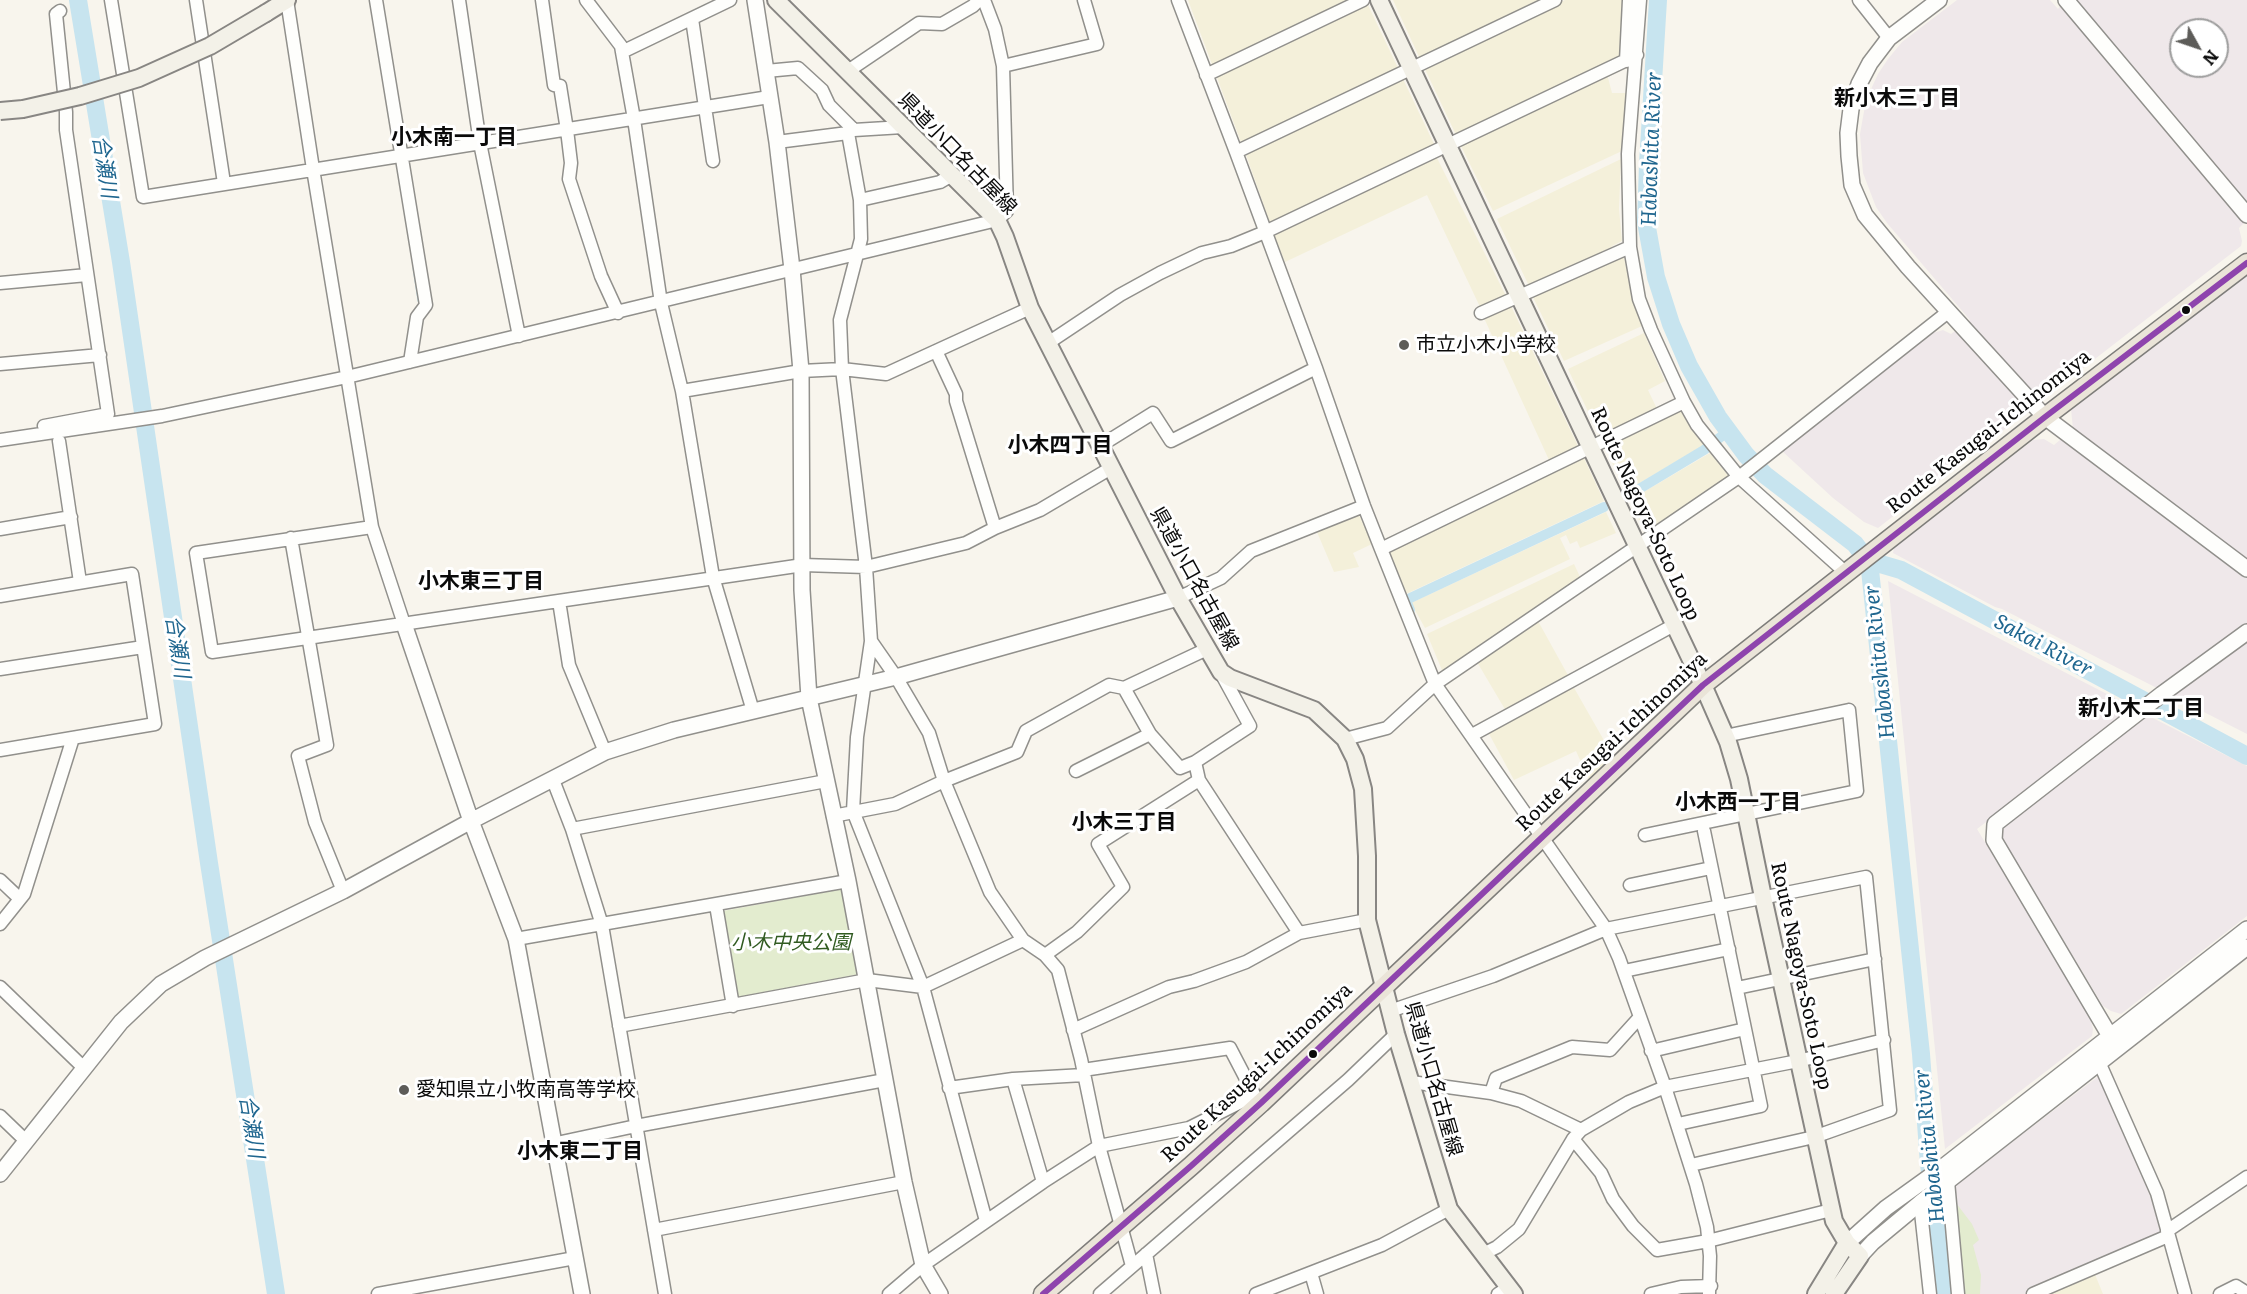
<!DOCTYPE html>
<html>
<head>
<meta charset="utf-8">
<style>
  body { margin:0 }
  #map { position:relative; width:2247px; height:1294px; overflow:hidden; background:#f8f5ed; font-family:Literata,serif }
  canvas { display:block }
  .north { position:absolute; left:2169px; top:18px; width:60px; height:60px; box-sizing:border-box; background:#fff; border:2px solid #9d9d9d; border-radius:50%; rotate:130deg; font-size:16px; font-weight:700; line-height:24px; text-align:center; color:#0a0a0a }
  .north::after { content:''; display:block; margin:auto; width:21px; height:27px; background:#5d5c59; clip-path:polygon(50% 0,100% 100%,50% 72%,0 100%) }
</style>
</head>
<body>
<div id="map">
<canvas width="2247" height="1294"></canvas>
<div class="north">N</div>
</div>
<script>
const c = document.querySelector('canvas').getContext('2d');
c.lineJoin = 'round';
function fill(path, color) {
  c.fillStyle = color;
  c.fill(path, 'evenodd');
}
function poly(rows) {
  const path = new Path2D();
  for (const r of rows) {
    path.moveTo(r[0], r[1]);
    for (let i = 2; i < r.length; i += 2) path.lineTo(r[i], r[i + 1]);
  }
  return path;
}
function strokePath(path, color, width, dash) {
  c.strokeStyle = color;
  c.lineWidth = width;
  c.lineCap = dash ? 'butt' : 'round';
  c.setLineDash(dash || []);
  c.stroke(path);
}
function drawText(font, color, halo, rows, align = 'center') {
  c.font = font + ' Literata,"Noto Sans JP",serif';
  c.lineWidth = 6;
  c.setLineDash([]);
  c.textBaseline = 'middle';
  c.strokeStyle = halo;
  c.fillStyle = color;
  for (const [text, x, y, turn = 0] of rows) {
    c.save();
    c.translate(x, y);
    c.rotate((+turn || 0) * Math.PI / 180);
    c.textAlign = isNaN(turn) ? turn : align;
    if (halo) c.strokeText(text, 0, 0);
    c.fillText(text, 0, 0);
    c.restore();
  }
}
fill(poly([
  [1957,0,2050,0,2058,9,2065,0,2247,0,2247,220,2239,228,2242,241,2241,246,2047,396,2042,396,2031,390,2012,404,2015,411,2014,422,1878,528,1864,522,1833,498,1782,451,1933,333,1943,330,1951,334,1970,320,1887,223,1876,207,1863,173,1860,134,1866,100,1878,74,1888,59,1902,42],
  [2181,30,2217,30,2217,66,2181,66],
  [2247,273,2247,734,2002,609,1995,607,1893,553,1894,548,2033,440,2044,439,2054,445,2073,429,2071,409],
  [1888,581,2134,708,1977,829,2090,1017,2093,1029,2092,1036,1945,1149],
  [2145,714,2247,766,2247,916,2121,1014,2111,1011,2103,1006,2001,836,2000,829],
  [2100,1075,2152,1201,2160,1232,2024,1294,1964,1294,1952,1188]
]), '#efe8ea');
fill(poly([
  [1188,0,1351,0,1213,67],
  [1393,0,1550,0,1421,61],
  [1565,0,1626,0,1624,55,1457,137,1424,67],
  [1367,3,1399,70,1242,145,1216,75],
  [1607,74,1612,93,1626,93,1622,151,1493,211,1460,144],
  [1402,77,1435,146,1270,223,1245,152],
  [1437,158,1506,296,1481,309,1427,195,1285,262,1274,235],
  [1621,159,1619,209,1622,241,1612,246,1612,247,1529,286,1497,219],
  [1623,253,1633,301,1642,326,1564,361,1532,295],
  [1510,304,1578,446,1549,460,1484,318],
  [1644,333,1665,381,1648,390,1658,411,1600,437,1568,369],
  [1680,410,1691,429,1704,445,1626,491,1604,446],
  [1710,453,1730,478,1646,535,1630,500],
  [1583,456,1604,501,1406,594,1390,552],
  [1606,512,1616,533,1580,548,1577,541,1570,544,1566,535,1560,538,1570,559,1425,628,1411,603],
  [1359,515,1372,544,1353,553,1359,567,1334,572,1317,532],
  [1574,564,1582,581,1444,675,1427,634],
  [1538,621,1569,677,1506,711,1477,662],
  [1573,686,1614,758,1589,780,1576,751,1514,780,1488,732],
  [2094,1272,2103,1294,2048,1294,2048,1292]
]), '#f4f0da');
fill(poly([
  [843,889,859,974,738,997,723,911],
  [1953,1199,1972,1224,1979,1240,1973,1245,1981,1275,1980,1294,1964,1294]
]), '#e3eccf');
strokePath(poly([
  [414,268,419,301]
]), '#c7e4ef', 3);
strokePath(poly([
  [1629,495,1704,450,1727,432],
  [1410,610,1406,600,1604,507]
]), '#c7e4ef', 10);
strokePath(poly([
  [78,0,121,262,209,863,276,1294],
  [1658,0,1648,164,1646,222,1656,277,1671,324,1689,366,1718,417,1746,455,1765,475,1855,544,1867,560,1870,570,1921,1054,1929,1164,1945,1294],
  [1867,560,1901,570,2247,756]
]), '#c7e4ef', 18);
const minor = poly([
  [111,0,143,197,769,97],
  [196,0,224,183],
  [287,0,313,169,372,527,404,624],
  [376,0,426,305,417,317,410,362],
  [459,0,480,143,519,336],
  [542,0,554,85,560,86,567,130,571,163,569,179,601,276,618,313],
  [586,0,621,46,622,52,634,119,661,303,682,391,713,577,753,711],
  [1178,0,1236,152,1316,368,1364,506,1381,549],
  [1640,0,1628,154,1630,247,1639,299,1651,330,1684,402,1697,425,1739,477,1845,572],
  [1859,0,1889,38],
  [692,19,713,161],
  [622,52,730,0],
  [1626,61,1629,0],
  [1003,66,1097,44,1084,0],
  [766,71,798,68,822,90,829,105,854,130],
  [848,71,919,23,942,24,973,6,979,0],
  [1206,75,1363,0],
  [848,133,860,200,861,239,840,320,842,369,866,567,871,641,857,737,853,811,923,987,986,1221],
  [777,142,848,133,854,130,903,127],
  [1236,152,1555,0],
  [860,200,940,182,952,175],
  [0,283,87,275],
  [1481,313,1630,247],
  [1048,343,1120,295,1160,273,1202,253,1231,246,1265,232,1637,55],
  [0,364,100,355],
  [682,391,801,371,842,369,886,374,936,351],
  [44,426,108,414,66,130,66,112,56,14,60,11],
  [0,440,162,416,347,377,997,220,1007,211,1003,66,995,29,984,0],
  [59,441,80,582],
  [1100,446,1153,413,1171,441,1316,368],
  [372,527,196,553,212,652,803,565,866,567,966,543,995,528,956,401,956,394,936,351,1030,308],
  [995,528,1040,510,1111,468],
  [0,529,71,517],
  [291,538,327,745,298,756,315,822,343,891],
  [0,596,132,574,155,724,0,750],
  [1178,598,1221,578,1251,551,1364,506],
  [559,601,569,665,605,752],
  [871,641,896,677,929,733,944,781,990,892,1023,940,1045,955,1058,970,1081,1059,1099,1146,1132,1266],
  [0,669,143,647],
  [1124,688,1150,734,1180,768,1195,762,1199,780],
  [1472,735,1674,625],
  [1345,739,1387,728,1435,684,1381,549,1684,402],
  [1195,762,1250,726,1221,673],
  [1076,771,1150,734],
  [553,780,572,829,602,925,665,1294],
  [833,816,895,804,944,781,1017,752,1026,731,1109,685,1124,688,1207,649],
  [572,829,826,781],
  [1645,835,1857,791,1849,710,1725,736],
  [0,880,19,898],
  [1630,885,1711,868],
  [716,905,733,1006],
  [0,924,24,894,73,738],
  [516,939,848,881],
  [1045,955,1077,932,1123,887,1098,844,1199,780,1299,933],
  [1624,971,1729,949],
  [0,987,84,1068],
  [1737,988,1875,959],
  [1390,1011,1493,976,1606,929,1866,877,1890,1110,1814,1137,1691,1165],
  [619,1026,867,980,923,987,1023,940],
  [1073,1030,1169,987,1194,981,1246,962,1299,933,1367,920],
  [1651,1051,1745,1029],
  [2099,1062,2157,1193,2185,1294],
  [1083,1070,1230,1048,1256,1098],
  [1013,1079,1043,1182],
  [1411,1082,1491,1093,1521,1101,1581,1130],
  [949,1088,1013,1079,1084,1075],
  [1491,1093,1496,1078,1572,1047,1610,1050,1639,1018],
  [0,1116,26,1141],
  [1678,1124,1761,1106,1704,831],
  [1573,1139,1601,1173,1613,1199,1633,1226,1657,1250,1708,1241,1831,1210],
  [552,1144,636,1126,885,1080],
  [1948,1181,1958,1294],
  [1920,1203,1930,1294],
  [654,1230,904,1182],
  [2167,1231,2247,1177],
  [1146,1254,1154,1294],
  [1483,1254,1497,1247,1519,1229,1573,1139,1581,1130,1629,1102,1665,1087,1798,1061,1884,1040],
  [1311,1273,1317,1294],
  [378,1294,575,1258],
  [889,1294,923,1265,1043,1182,1099,1146,1189,1128,1241,1102,1256,1098,1261,1103],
  [1100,1294,1348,1080,1396,1034],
  [1256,1294,1382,1245,1449,1209],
  [1498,1294,1509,1287],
  [1651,1294,1681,1287,1711,1286],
  [1709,1294,1710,1256,1707,1227,1696,1184,1665,1087,1619,958,1606,929,1435,684,1743,474,1948,312],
  [2033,1294,2168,1236],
  [2220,1294,2236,1286,2247,1293]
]);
const tertiary = poly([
  [755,0,777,142,792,269,801,371,802,590,809,698,848,881,904,1182,923,1265,940,1294],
  [1939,0,1889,38,1870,63,1859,84,1851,109,1848,133,1849,156,1852,185,1865,215,1908,267,2045,417,2247,569],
  [2066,0,2247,215],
  [404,624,471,821,516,939,582,1294],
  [2117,1048,1994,840,1995,824,2162,694,2247,632],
  [0,1174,121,1022,161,984,205,958,343,891,471,821,605,752,674,730,896,677,1178,598],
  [1847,1243,1886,1208,1943,1167,2247,929],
  [1860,1256,1873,1242,1920,1203,2247,947]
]);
const secondary = poly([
  [776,0,997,220,1005,237,1030,308,1178,598,1221,672,1230,678,1314,710,1345,739,1355,759,1363,789,1367,856,1367,920,1396,1034,1449,1209,1514,1294],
  [1379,0,1703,685,1728,742,1739,779,1763,897,1834,1221,1847,1243,1860,1256,1834,1294],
  [266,13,287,0],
  [1816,1294,1847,1243]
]);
const primary = poly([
  [1043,1294,1191,1166,1261,1103,1703,685,2045,417,2247,263]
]);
strokePath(minor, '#91908c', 15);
strokePath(tertiary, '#91908c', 18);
strokePath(secondary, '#888683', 20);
strokePath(primary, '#7e7d7a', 21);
strokePath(minor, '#fefefc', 12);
strokePath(tertiary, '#fefefc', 15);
strokePath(secondary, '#f3f1e8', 16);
strokePath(primary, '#eae4d8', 18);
const secondaryBridge = poly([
  [0,111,23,109,80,96,139,78,210,46,266,13]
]);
strokePath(secondaryBridge, '#888683', 20, []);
strokePath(secondaryBridge, '#f3f1e8', 16);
strokePath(poly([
  [1043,1294,1191,1166,1261,1103,1703,685,2045,417,2247,263]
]), '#8e44ad', 6);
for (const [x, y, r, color] of [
  [2186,310,5,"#0a0a0a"],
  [1404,345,6,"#5d5c59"],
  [1313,1054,5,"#0a0a0a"],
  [404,1090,6,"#5d5c59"]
]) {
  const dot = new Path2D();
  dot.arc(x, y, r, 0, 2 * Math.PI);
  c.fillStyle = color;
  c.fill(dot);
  strokePath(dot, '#fff', 2);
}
drawText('20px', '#0a0a0a', '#fff', [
  ["県道小口名古屋線",957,154,46],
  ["Route Kasugai-Ichinomiya",1989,432,-38],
  ["Route Nagoya-Soto Loop",1645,514,65],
  ["県道小口名古屋線",1194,579,61],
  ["Route Kasugai-Ichinomiya",1612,742,-43],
  ["Route Nagoya-Soto Loop",1801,976,78],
  ["Route Kasugai-Ichinomiya",1257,1073,-43],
  ["県道小口名古屋線",1433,1079,74]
]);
drawText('20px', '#0a0a0a', '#fff', [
  ["市立小木小学校",1416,345],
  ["愛知県立小牧南高等学校",416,1090]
], 'left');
drawText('italic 20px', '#315b21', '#fff', [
  ["小木中央公園",791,943]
]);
drawText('bold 21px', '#0a0a0a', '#fff', [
  ["新小木三丁目",1897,99],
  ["小木南一丁目",454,138],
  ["小木四丁目",1060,446],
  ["小木東三丁目",481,582],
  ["新小木二丁目",2141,709],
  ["小木西一丁目",1738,803],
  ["小木三丁目",1124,823],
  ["小木東二丁目",580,1152]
]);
drawText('italic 21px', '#1f668f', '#fff', [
  ["Habashita River",1652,149,-88],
  ["合瀬川",104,167,81],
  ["Sakai River",2043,646,28],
  ["合瀬川",177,647,81],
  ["Habashita River",1880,662,-96],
  ["合瀬川",251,1127,81],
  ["Habashita River",1930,1146,-96]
]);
</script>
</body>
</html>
